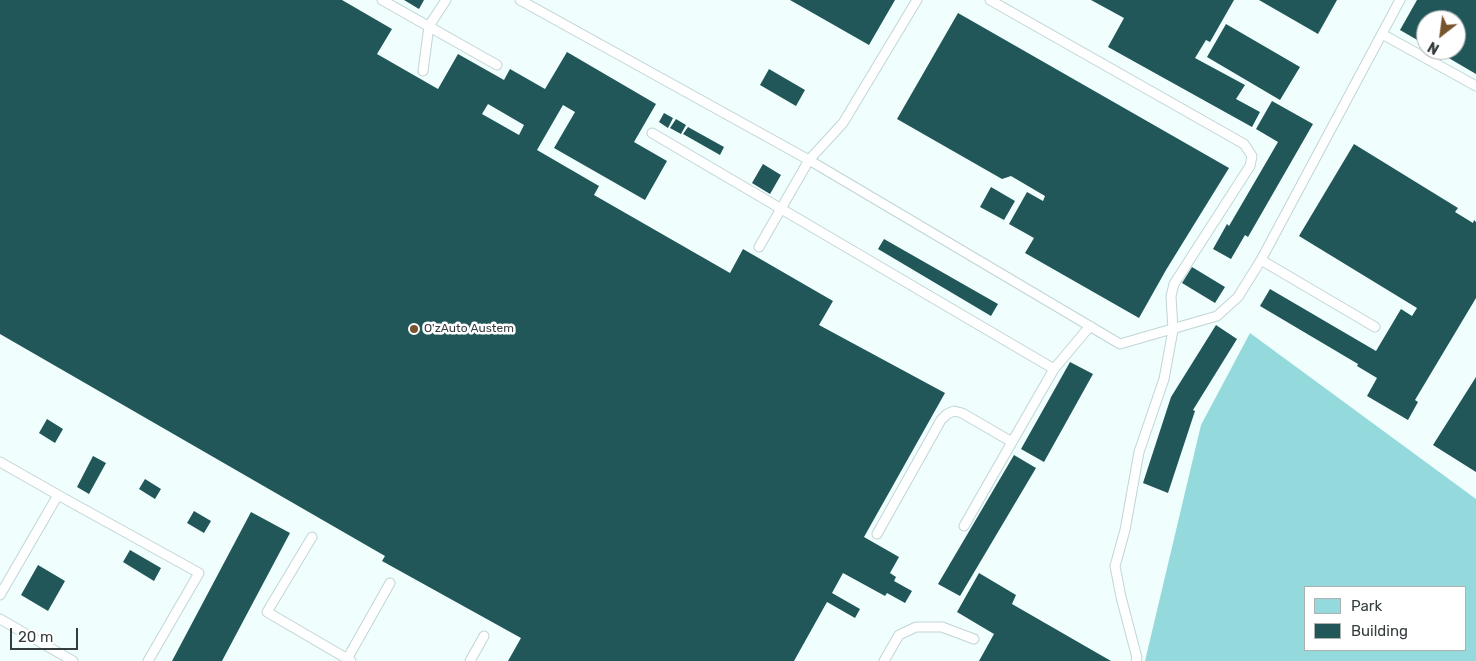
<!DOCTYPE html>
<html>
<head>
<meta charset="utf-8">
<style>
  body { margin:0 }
  #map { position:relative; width:1476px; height:661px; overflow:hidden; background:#f1fefe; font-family:Rubik,sans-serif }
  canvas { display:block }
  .legend { position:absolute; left:1304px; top:586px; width:162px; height:65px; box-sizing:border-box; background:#fff; border:1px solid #aeb1b2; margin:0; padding:6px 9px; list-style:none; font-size:15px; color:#353d3e }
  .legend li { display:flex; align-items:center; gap:10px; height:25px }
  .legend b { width:25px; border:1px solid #aeb1b2 }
  .north { position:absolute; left:1416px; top:10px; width:50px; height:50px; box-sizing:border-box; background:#fff; border:1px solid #aeb1b2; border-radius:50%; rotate:210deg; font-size:14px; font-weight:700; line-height:20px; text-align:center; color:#353d3e }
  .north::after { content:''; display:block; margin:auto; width:18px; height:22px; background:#77542d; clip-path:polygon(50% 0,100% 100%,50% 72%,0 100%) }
  .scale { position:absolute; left:10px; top:628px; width:68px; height:22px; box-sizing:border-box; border:2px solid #353d3e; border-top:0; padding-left:6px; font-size:15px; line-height:18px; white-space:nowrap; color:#353d3e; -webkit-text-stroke:4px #fff; paint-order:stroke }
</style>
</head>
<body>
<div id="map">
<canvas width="1476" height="661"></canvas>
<ul class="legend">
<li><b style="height:14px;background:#94dadd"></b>Park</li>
<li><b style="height:14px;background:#215759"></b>Building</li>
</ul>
<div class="north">N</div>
<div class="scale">20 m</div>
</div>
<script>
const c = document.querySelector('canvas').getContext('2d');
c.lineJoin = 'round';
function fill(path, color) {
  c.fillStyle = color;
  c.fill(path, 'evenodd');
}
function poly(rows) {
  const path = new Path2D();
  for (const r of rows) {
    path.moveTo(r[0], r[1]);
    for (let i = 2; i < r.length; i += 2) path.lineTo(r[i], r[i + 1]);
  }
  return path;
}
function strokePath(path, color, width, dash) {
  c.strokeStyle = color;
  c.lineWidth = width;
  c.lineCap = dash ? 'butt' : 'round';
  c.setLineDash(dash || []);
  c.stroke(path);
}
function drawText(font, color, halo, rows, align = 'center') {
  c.font = font + ' Rubik,sans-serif';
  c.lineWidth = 5;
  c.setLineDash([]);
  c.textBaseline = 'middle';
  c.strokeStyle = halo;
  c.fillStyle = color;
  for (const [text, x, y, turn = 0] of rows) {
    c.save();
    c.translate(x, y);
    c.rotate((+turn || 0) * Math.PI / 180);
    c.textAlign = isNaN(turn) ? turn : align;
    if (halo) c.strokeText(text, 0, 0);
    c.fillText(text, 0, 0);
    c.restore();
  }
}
fill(poly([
  [1250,333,1476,499,1476,661,1145,661,1201,425],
  [1305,587,1465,587,1465,650,1305,650]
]), '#94dadd');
fill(poly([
  [0,0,342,0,392,29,377,54,438,89,458,54,504,80,510,69,545,89,567,52,656,104,634,142,667,161,645,200,554,148,575,112,563,105,537,150,599,186,594,195,730,273,743,249,833,301,819,325,945,393,864,537,899,557,890,573,896,577,894,581,912,591,905,603,887,593,885,596,843,573,832,593,860,609,855,618,827,602,794,661,508,661,521,638,382,561,385,556,0,334],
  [488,104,524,125,519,135,482,114],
  [404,0,424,0,419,9],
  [790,0,895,0,869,45],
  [1091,0,1234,0,1210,42,1206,40,1195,58,1245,85,1236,99,1260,112,1252,127,1108,47,1124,18],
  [1259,0,1337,0,1318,34],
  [1417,0,1476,0,1476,74,1435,50,1456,50,1456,20,1426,20,1426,45,1400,30],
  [958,13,1229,168,1166,270,1139,318,1025,253,1034,238,1009,224,1027,192,1043,201,1045,196,1011,176,1002,179,897,119],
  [1226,24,1300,67,1280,100,1207,57],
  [769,69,805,90,796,106,760,85],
  [1272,101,1313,124,1248,237,1245,235,1231,259,1213,249,1227,224,1229,226,1278,142,1256,129],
  [664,113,673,118,668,128,659,122],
  [676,119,686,125,681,134,670,128],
  [688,127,724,147,720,155,683,134],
  [1354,144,1458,208,1455,212,1473,223,1474,220,1476,222,1476,298,1415,400,1418,402,1408,420,1367,396,1377,378,1357,366,1358,364,1260,306,1270,289,1376,351,1401,309,1412,316,1417,308,1299,236],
  [763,164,781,175,770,194,752,183],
  [991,187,1015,201,1004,220,980,207],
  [884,239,998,304,991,316,878,249],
  [1192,267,1225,287,1215,303,1182,283],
  [1216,325,1237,339,1193,410,1195,411,1168,493,1143,483,1171,397],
  [1070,362,1093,374,1044,462,1021,449],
  [1476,377,1476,472,1433,445],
  [47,419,63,429,55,443,39,433],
  [1014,455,1036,468,960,596,938,584],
  [93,456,106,463,89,494,77,487],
  [145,479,161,489,155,499,139,489],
  [194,511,211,521,204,533,187,523],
  [251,512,290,533,222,661,172,661],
  [130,550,161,568,154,581,123,562],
  [38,565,65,581,48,611,21,595],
  [979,573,1016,595,1012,604,1111,661,979,661,994,634,957,612]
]), '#215759');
const service = poly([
  [382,0,497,65],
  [520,0,809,160,1120,344,1217,316,1238,297,1261,260,1400,0],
  [990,0,1244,144,1252,156,1250,166,1174,284,1171,296,1173,330,1164,379,1139,452,1125,530,1115,566,1121,597,1137,658,1136,661],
  [1382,34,1476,86],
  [423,71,429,26,446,0],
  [652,133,1054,369],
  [759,247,809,160,843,123,917,0],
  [1261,260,1375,327],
  [0,462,58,495,0,595],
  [58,495,199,573,148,661],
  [964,526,1012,442],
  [877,534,941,420,947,414,954,411,962,413,1012,442,1054,369,1090,326],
  [312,537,267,612,351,661],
  [0,619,73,661],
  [346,661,390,583],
  [470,661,484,636],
  [884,661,899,635,916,627,942,627,974,639]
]);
strokePath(service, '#c0d5d6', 11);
strokePath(service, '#fff', 9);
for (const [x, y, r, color] of [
  [414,329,5,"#77542d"]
]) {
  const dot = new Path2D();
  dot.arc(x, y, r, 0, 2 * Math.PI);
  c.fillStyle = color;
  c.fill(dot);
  strokePath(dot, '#fff', 2);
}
drawText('12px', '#353d3e', '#fff', [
  ["O'zAuto Austem",424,329]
], 'left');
</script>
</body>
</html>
